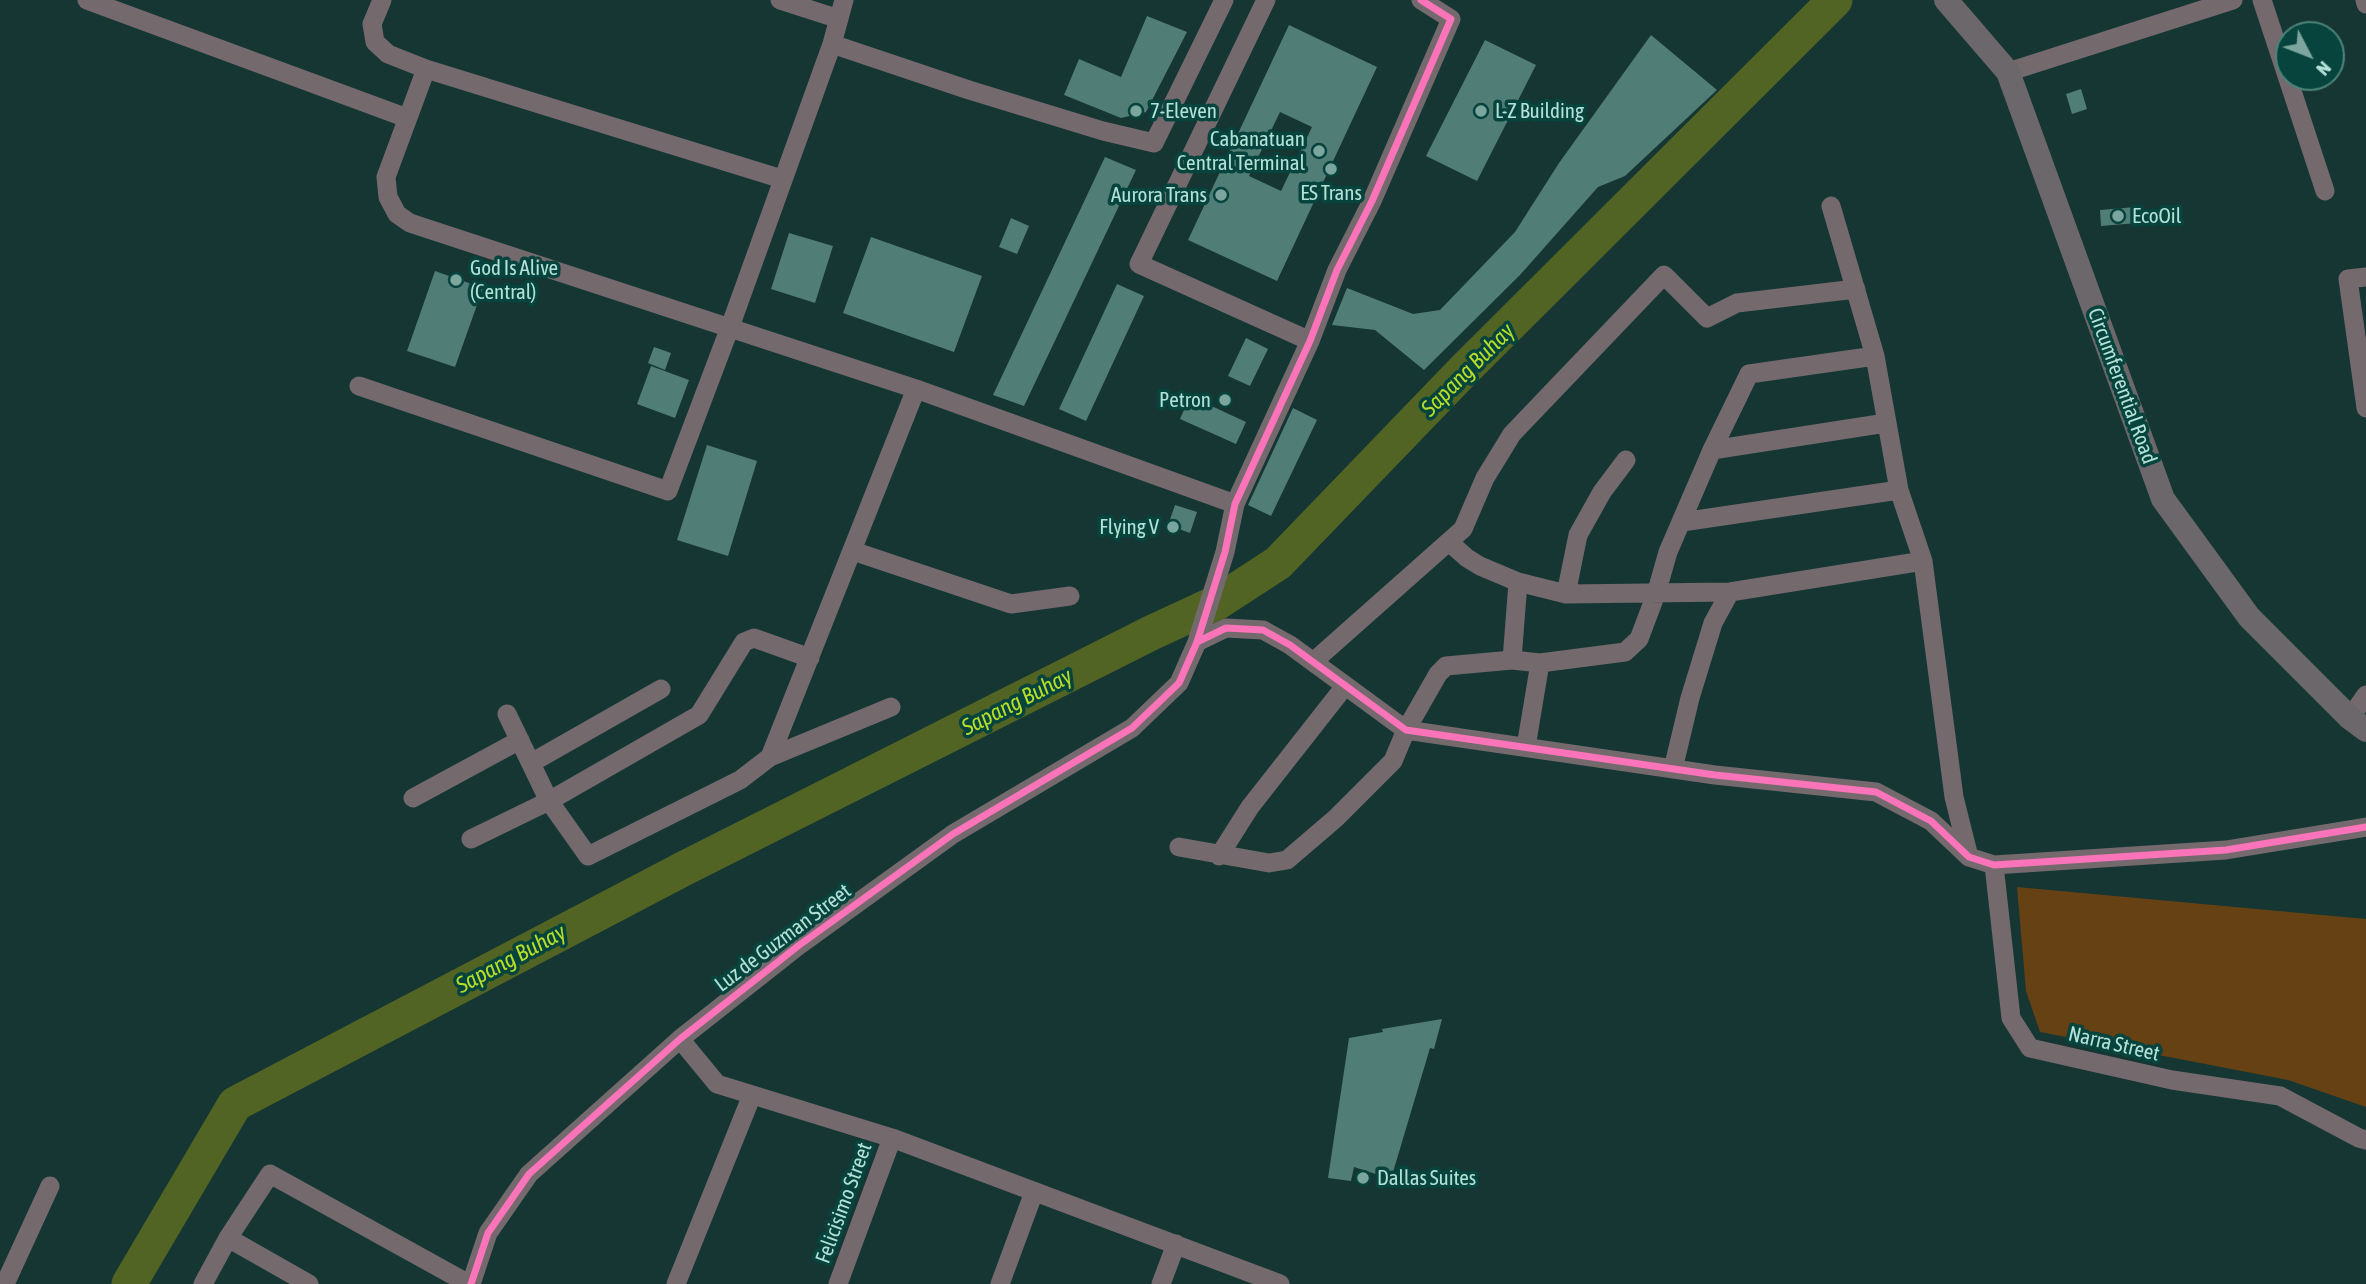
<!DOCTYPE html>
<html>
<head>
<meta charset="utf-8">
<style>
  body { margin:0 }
  #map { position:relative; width:2366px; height:1284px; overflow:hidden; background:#153632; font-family:"Asap Condensed",sans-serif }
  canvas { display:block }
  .north { position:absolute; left:2275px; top:21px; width:70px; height:70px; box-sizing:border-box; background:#07443d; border:2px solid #4c837b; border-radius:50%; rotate:132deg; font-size:19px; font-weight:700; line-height:28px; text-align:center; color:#b3e1d8 }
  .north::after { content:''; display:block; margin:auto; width:24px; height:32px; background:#7ca59e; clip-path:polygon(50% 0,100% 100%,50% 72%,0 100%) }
</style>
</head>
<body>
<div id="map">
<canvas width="2366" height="1284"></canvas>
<div class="north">N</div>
</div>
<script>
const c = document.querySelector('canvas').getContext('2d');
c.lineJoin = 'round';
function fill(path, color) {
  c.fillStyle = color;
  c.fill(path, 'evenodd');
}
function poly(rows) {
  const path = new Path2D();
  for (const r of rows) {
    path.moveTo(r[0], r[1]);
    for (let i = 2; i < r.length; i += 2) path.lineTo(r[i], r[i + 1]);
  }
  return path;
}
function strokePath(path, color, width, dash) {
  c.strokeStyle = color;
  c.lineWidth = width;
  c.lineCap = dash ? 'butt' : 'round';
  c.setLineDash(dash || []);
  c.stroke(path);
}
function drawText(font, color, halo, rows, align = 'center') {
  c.font = font + ' "Asap Condensed",sans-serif';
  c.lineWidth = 7;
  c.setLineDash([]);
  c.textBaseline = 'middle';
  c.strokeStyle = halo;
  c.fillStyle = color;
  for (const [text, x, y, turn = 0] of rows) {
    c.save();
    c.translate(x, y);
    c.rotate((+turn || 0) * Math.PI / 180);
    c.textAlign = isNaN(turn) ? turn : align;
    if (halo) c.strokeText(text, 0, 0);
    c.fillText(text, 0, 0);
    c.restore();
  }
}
fill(poly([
  [2017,887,2366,919,2366,1107,2288,1080,2040,1032,2026,991]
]), '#664114');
strokePath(poly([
  [129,1284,235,1104,683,869,1151,633,1218,602,1278,563,1464,370,1835,0]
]), '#526423', 35);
fill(poly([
  [1147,16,1187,32,1146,112,1121,118,1064,95,1079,59,1121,77],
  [1289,25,1377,67,1277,281,1188,240],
  [1280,112,1312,127,1281,191,1249,176],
  [1651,35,1717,90,1625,176,1598,187,1520,275,1424,370,1375,330,1332,325,1347,288,1413,314,1440,310,1515,232,1559,163],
  [1485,40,1536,65,1477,181,1426,156],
  [2081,89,2087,109,2072,114,2066,94],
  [1105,157,1136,170,1024,406,993,395],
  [2136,207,2137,223,2101,226,2100,210],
  [1011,218,1029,226,1017,254,999,247],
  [789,233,833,246,815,303,771,289],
  [871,237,982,276,954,352,843,313],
  [435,271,483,288,455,367,407,351],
  [1117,284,1144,296,1086,421,1059,409],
  [1246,338,1268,349,1250,386,1228,376],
  [654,347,671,353,665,370,648,363],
  [651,366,689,380,675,418,637,404],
  [1190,396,1246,422,1236,444,1180,419],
  [1293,408,1317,420,1271,516,1248,505],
  [707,445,757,461,728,556,677,540],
  [1175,505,1197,512,1190,533,1168,525],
  [1442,1019,1434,1049,1430,1048,1391,1179,1354,1167,1351,1181,1328,1178,1349,1038,1383,1032,1382,1029]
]), '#517d77');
strokePath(poly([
  [87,0,407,118],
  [382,0,372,24,375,42,388,54,426,69,782,179],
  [780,0,839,19],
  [1266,0,1139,264,1310,341],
  [2262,0,2325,191],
  [2365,0,2366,4],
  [832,44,969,90,1103,131,1154,143,1224,0],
  [426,69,386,177,388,197,397,214,410,223,916,389,1235,504],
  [2008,72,2233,0],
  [1831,206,1875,356,1899,490,1923,561,1954,797,1969,857],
  [2366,277,2348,279,2366,408],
  [359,386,668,491,730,327,832,44,844,0],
  [1712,450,1886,423],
  [1682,522,1899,490],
  [1449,542,1467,558,1480,566,1518,582,1566,594,1730,592,1923,561],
  [853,551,1011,604,1070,596],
  [1566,594,1578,535,1602,492,1626,460],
  [1197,642,1226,628,1263,630,1290,645,1406,730,1715,775,1876,792,1931,821,1969,857,1994,865,2226,850,2366,827],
  [1512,660,1518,582],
  [1313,662,1463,529,1485,478,1512,434,1664,275,1707,318,1737,303,1856,289],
  [507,714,549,801,588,856,740,780,770,757,916,389],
  [2350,718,2366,695],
  [1526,747,1540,663],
  [770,757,891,707],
  [531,763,661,689],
  [1673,769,1690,698,1713,623,1730,592],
  [413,798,520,740],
  [471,839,549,801,699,715,744,642,754,638,810,658],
  [1179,847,1269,863,1287,860,1336,818,1393,761,1406,730,1438,674,1446,666,1512,660,1540,663,1625,652,1639,639,1656,594,1668,552,1712,450,1749,374,1875,356],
  [1219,856,1250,807,1345,686],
  [1994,865,2011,1018,2030,1048,2172,1080,2280,1096,2359,1138,2366,1140],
  [680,1039,717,1084,892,1138,1280,1284],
  [228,1238,309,1284],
  [5,1284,50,1186],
  [203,1284,228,1238,270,1174,469,1284],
  [471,1284,488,1233,529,1174,680,1039,798,946,953,834,1132,728,1179,683,1197,642,1225,552,1235,504,1310,341,1337,270,1372,201,1451,19,1421,0],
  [676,1284,752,1095],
  [838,1284,892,1138],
  [1000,1284,1034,1192],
  [1161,1284,1176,1244]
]), '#74696d', 19);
strokePath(poly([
  [1946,0,2008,72,2163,499,2249,617,2350,718,2366,730]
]), '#6c676a', 24);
strokePath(poly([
  [1197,642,1226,628,1263,630,1290,645,1406,730,1715,775,1876,792,1931,821,1969,857,1994,865,2226,850,2366,827],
  [471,1284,488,1233,529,1174,680,1039,798,946,953,834,1132,728,1179,683,1197,642,1225,552,1235,504,1310,341,1337,270,1372,201,1451,19,1421,0]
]), '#fb73b8', 7);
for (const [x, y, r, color] of [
  [1136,111,7,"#7ca59e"],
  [1481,111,7,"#7ca59e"],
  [1319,151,7,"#7ca59e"],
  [1331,169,7,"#7ca59e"],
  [1221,195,7,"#7ca59e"],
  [2118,216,7,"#7ca59e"],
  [456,280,7,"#7ca59e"],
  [1225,400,7,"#7ca59e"],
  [1173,527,7,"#7ca59e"],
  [1363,1178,7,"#7ca59e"]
]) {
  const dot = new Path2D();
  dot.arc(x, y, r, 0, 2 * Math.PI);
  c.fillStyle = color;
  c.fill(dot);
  strokePath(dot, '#07443d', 2.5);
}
drawText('21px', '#b3e1d8', '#07443d', [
  ["7-Eleven",1150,111],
  ["L-Z Building",1495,111],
  ["Cabanatuan",1305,139,"right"],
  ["Central Terminal",1305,163,"right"],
  ["ES Trans",1331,193,"center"],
  ["Aurora Trans",1207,195,"right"],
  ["EcoOil",2132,216],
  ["God Is Alive",470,268],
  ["(Central)",470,292],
  ["Petron",1211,400,"right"],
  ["Flying V",1159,527,"right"],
  ["Dallas Suites",1377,1178]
], 'left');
drawText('21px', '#b3e1d8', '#07443d', [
  ["Circumferential Road",2122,386,70],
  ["Luz de Guzman Street",783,938,-37],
  ["Narra Street",2114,1044,13],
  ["Felicisimo Street",844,1203,-70]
]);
drawText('italic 23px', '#b6dd28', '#07443d', [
  ["Sapang Buhay",1468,370,-45],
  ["Sapang Buhay",1017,702,-27],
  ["Sapang Buhay",511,959,-28]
]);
</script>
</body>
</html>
